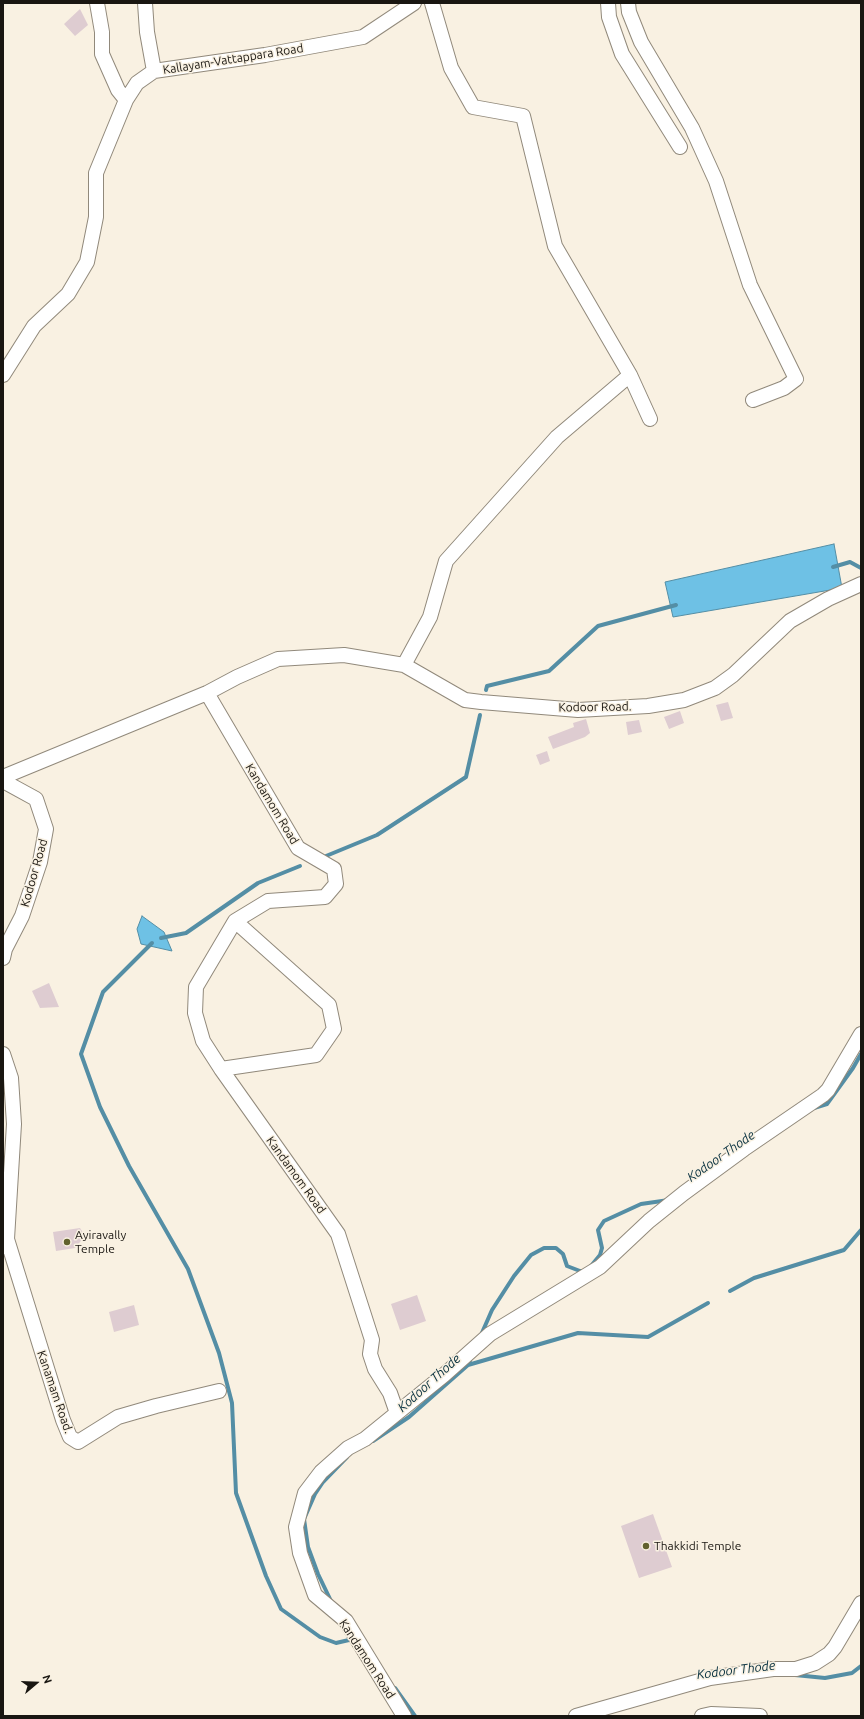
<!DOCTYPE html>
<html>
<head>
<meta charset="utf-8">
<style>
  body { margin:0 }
  #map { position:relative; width:864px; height:1719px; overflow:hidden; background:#f9f1e2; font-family:Ubuntu,sans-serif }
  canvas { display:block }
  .frame { position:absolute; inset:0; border:4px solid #191611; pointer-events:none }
  .north { position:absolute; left:16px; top:1663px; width:40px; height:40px; -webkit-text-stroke:3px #f9f1e2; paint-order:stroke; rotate:71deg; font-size:11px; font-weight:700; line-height:16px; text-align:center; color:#191611 }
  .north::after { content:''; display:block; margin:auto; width:14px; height:18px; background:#191611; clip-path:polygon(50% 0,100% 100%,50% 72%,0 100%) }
</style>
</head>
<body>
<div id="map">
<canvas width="864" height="1719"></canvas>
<div class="frame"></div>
<div class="north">N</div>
</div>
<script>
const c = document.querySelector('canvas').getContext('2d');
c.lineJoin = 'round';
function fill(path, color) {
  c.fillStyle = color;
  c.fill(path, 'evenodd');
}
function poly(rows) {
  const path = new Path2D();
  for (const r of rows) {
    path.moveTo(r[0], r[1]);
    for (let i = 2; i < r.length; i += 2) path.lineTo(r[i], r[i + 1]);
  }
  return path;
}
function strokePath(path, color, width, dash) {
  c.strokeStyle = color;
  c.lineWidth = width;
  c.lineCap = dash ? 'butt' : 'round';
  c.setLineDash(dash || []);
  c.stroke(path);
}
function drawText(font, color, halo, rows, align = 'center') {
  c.font = font + ' Ubuntu,sans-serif';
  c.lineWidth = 3;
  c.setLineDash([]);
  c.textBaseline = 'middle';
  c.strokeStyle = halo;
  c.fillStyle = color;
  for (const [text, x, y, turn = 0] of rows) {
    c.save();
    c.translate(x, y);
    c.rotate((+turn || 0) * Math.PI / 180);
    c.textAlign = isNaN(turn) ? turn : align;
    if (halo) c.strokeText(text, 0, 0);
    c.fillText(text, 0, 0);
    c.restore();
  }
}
const water = poly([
  [834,544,842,588,673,617,665,582,834,544],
  [142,916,164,932,172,951,141,944,137,929,142,916]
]);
fill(water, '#6ec1e5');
strokePath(water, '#548ea5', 1);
strokePath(poly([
  [833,567,850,562,861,568],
  [486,690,487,686,549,671,598,626,676,605],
  [326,856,377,835,466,777,480,715],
  [161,938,186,933,258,883,300,866],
  [152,943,103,992,81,1054,100,1107,129,1166,188,1269,219,1353,232,1403,236,1493,266,1576,281,1609,320,1637,336,1643,349,1640,353,1637],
  [814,1108,827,1104,853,1068,861,1054],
  [591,1266,600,1255,602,1248,598,1230,604,1221,641,1204,669,1200],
  [730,1291,754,1278,844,1250,861,1230],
  [481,1335,492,1310,514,1276,531,1255,544,1248,556,1248,563,1254,567,1266,580,1271,584,1271],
  [468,1365,578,1333,648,1337,708,1303],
  [373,1441,409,1417,468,1365,471,1358],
  [331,1601,318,1574,308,1547,304,1519,315,1494,323,1482,347,1457],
  [795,1675,825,1678,852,1673,861,1666],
  [395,1688,415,1716]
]), '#548ea5', 4);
fill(poly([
  [80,9,88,25,75,36,64,24],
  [728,702,733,718,721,721,716,705],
  [680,711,684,723,669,729,664,717],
  [586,719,590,733,585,737,553,749,548,737,574,727,573,723],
  [639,720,642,732,628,735,626,722],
  [547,751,550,761,540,765,536,755],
  [49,983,59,1007,40,1008,32,991],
  [80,1228,85,1236,75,1248,56,1251,53,1232],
  [417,1295,426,1321,400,1330,391,1304],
  [134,1305,139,1325,114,1332,109,1312],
  [653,1514,672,1567,639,1578,621,1526]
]), '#deccd1');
const minor = poly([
  [97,3,102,32,102,54,118,90,126,100],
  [145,3,147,32,154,71],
  [432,3,451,68,473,107,523,116,555,246,630,375,650,419],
  [608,3,609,17,622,54,680,147],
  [628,3,629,12,641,42,692,128,716,181,750,285,796,379,784,388,753,400],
  [3,375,34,326,68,294,87,262,96,217,96,173,126,100,137,83,154,71,265,55,363,37,414,3],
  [404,665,430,617,446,561,557,437,630,375],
  [207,693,298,848,334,869,336,884,325,897,268,901,235,921,196,987,195,1013,203,1041,221,1069,338,1234,372,1340,370,1354,375,1369,390,1393,397,1413,365,1439,348,1448,321,1472,305,1493,296,1527,300,1553,315,1595,346,1621,404,1716],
  [3,777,207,693,237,677,278,659,344,655,404,665,465,700,481,702,578,710,648,706,684,700,715,688,733,675,790,621,828,599,861,584],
  [3,781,36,799,46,829,40,862,22,916,5,949,3,958],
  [3,1054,11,1078,14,1124,7,1239,3,1247],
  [221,1069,316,1055,334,1029,329,1005,235,921],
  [7,1239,63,1420,70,1437,78,1442,118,1417,156,1406,219,1391],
  [397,1413,444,1375,490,1334,600,1267,649,1221,684,1193,744,1149,823,1095,828,1090,861,1034],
  [576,1716,710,1678,773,1669,796,1669,815,1663,829,1654,835,1647,861,1603],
  [702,1716,711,1714,760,1716]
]);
strokePath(minor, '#91897b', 16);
strokePath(minor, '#fff', 14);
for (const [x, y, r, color] of [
  [67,1242,4,"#61612d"],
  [646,1546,4,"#61612d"]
]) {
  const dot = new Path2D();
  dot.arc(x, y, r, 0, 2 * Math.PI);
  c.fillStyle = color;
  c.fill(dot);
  strokePath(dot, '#f9f1e2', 1.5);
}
drawText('12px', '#191611', '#f9f1e2', [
  ["Kallayam-Vattappara Road",233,59,-9],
  ["Kodoor Road.",595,707,-1],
  ["Kandamom Road",272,804,59],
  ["Kodoor Road",34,873,-74],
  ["Kandamom Road",296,1175,54],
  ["Kanamam Road.",55,1392,71],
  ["Kandamom Road",367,1659,57]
]);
drawText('12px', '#191611', '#f9f1e2', [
  ["Ayiravally",75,1235],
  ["Temple",75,1249],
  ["Thakkidi Temple",654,1546]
], 'left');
drawText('italic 13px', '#062f3e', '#f9f1e2', [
  ["Kodoor Thode",721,1156,-35],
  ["Kodoor Thode",429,1383,-42],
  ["Kodoor Thode",736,1670,-7]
]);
</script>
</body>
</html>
